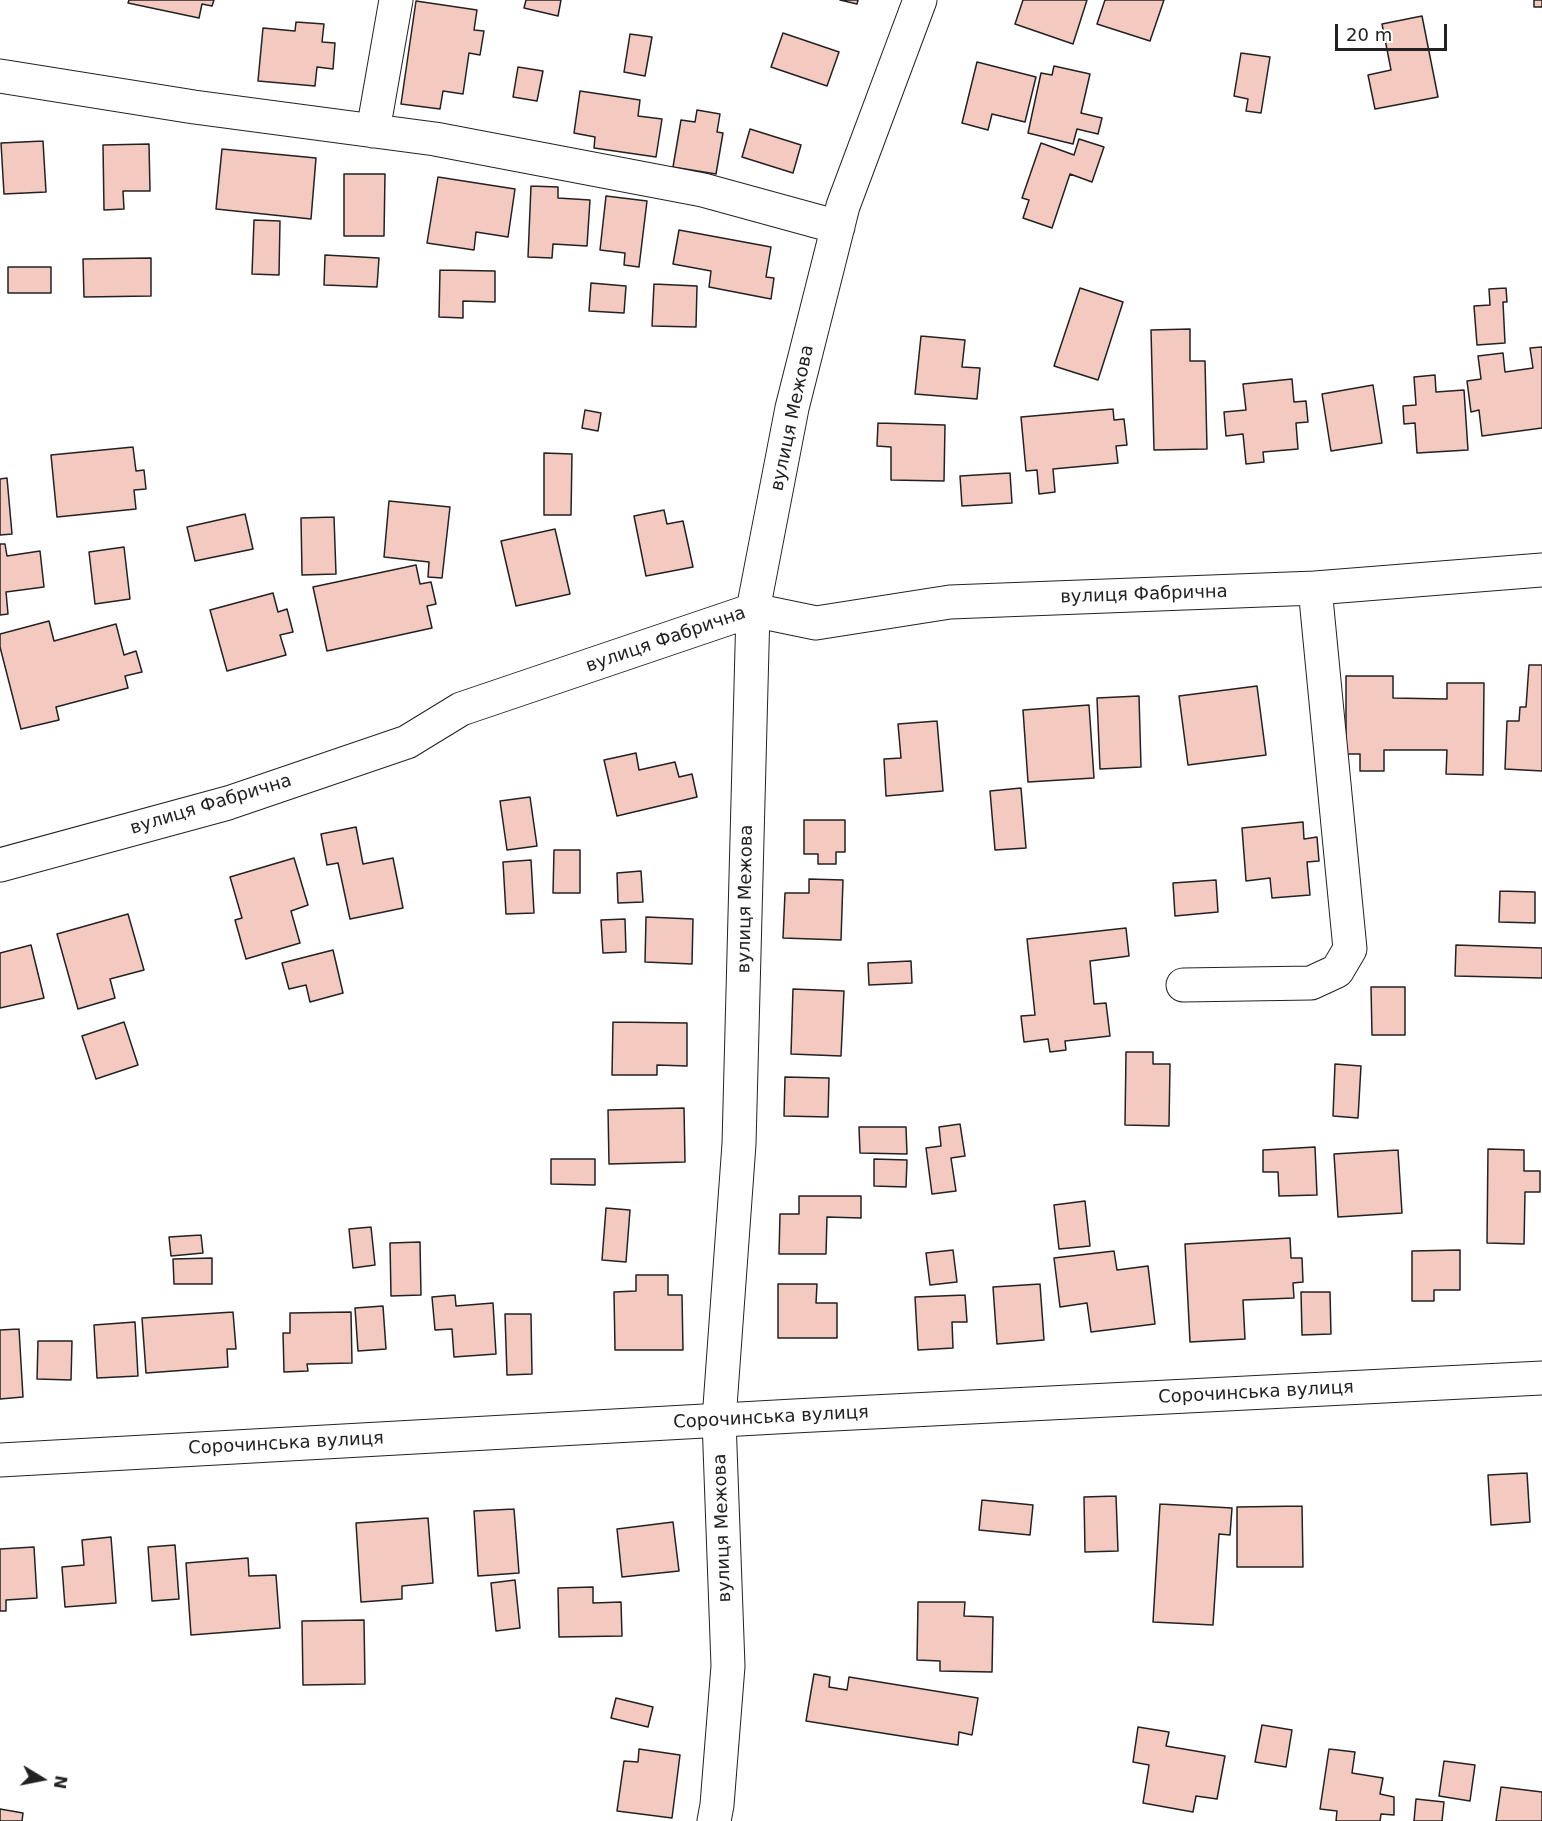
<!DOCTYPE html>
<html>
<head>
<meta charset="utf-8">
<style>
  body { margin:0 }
  #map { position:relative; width:1542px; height:1821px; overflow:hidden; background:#fff; font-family:"DejaVu Sans",sans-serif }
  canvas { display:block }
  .north { position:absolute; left:12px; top:1749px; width:60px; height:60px; -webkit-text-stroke:4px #fff; paint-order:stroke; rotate:100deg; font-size:16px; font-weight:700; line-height:24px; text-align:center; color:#222 }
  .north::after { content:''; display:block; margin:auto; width:21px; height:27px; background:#222; clip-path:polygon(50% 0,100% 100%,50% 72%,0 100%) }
  .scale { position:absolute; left:1335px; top:24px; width:112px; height:27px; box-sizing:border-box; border:3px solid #222; border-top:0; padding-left:8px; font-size:18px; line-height:21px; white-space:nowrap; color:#222; -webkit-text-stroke:4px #fff; paint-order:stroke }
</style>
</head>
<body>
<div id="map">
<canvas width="1542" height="1821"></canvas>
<div class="north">N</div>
<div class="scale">20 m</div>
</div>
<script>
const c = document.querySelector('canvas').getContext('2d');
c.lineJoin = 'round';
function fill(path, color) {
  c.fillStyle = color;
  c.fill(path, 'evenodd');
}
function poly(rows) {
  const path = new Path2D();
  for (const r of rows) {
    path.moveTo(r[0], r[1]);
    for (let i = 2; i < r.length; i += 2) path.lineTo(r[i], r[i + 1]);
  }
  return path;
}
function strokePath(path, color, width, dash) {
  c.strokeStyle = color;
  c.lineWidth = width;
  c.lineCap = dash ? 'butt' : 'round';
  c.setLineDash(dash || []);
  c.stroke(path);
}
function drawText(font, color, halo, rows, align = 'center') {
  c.font = font + ' "DejaVu Sans",sans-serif';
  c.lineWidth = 4.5;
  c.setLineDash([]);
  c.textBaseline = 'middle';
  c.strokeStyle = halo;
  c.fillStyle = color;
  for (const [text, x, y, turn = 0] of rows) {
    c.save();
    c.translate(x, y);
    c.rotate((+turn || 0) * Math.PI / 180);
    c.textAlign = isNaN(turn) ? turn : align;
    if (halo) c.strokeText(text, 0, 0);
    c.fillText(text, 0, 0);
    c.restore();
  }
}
const building = poly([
  [129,0,214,0,212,6,202,4,199,18,128,3,129,0],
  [526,0,561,0,558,16,524,8,526,0],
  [840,0,858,0,857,4,840,0],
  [1023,0,1087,0,1073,44,1015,24,1023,0],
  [1105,0,1164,0,1150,41,1097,24,1105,0],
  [1534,0,1542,0,1542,7,1534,7,1534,0],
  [416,1,477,10,474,30,484,31,480,55,469,53,463,94,443,91,440,109,401,104,416,1],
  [1422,16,1438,97,1375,109,1368,75,1391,70,1382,24,1422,16],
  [296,22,324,24,322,42,335,43,333,69,317,67,315,86,258,81,263,28,295,31,296,22],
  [783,33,839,52,827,86,771,67,783,33],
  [630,34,652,37,645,76,624,72,630,34],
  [1241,53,1270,57,1261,113,1246,111,1248,99,1234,96,1241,53],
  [977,62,1036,77,1025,122,992,114,988,130,962,123,977,62],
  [1054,66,1090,74,1081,113,1102,118,1098,134,1077,129,1073,144,1028,133,1041,73,1052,75,1054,66],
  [518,67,543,71,537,101,513,97,518,67],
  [580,91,640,100,638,116,662,119,656,157,594,148,595,137,574,133,580,91],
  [697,110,720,114,717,132,723,133,716,174,673,167,681,120,695,122,697,110],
  [750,129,801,145,793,173,742,157,750,129],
  [1079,139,1104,147,1092,182,1070,174,1052,228,1023,218,1029,200,1022,198,1041,143,1074,155,1079,139],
  [43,141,46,192,4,194,1,143,43,141],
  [149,144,150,191,123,191,124,209,104,210,103,145,149,144],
  [222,149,316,158,311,219,216,209,222,149],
  [344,174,385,174,384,236,344,236,344,174],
  [438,177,515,189,508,237,476,232,474,250,427,243,438,177],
  [531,186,558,187,558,198,590,200,587,246,553,244,552,258,528,257,531,186],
  [606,196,647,201,639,267,624,265,625,253,600,250,606,196],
  [254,220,280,221,279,275,252,274,254,220],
  [679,230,771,247,766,277,774,278,771,299,709,287,711,271,673,264,679,230],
  [325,255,379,258,377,287,324,285,325,255],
  [151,258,151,296,84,297,83,259,151,258],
  [8,267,51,267,51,293,8,293,8,267],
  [440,270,495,271,495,302,463,301,463,318,439,317,440,270],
  [591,283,626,286,624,313,589,311,591,283],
  [654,284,697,286,696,327,652,326,654,284],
  [1080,288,1123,302,1098,380,1054,366,1080,288],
  [1506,288,1507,302,1503,302,1505,343,1477,345,1474,306,1490,305,1489,289,1506,288],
  [1190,329,1190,361,1205,361,1207,449,1154,450,1151,330,1190,329],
  [921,336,965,340,962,367,980,368,977,399,915,394,921,336],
  [1542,347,1542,428,1482,436,1479,410,1471,412,1467,381,1481,379,1478,356,1503,353,1505,372,1533,368,1530,348,1542,347],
  [1435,375,1436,392,1464,390,1468,450,1417,453,1415,423,1404,424,1403,406,1416,405,1414,377,1435,375],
  [1292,379,1294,402,1306,401,1308,422,1296,423,1298,449,1263,452,1264,462,1246,464,1243,434,1226,436,1224,412,1246,410,1243,384,1292,379],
  [1373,385,1382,443,1331,451,1322,394,1373,385],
  [1113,409,1114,420,1124,419,1127,445,1116,446,1118,463,1053,469,1055,492,1039,494,1037,470,1026,471,1021,417,1113,409],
  [585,410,601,413,598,431,582,428,585,410],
  [878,423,945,425,944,481,891,480,891,447,877,446,878,423],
  [133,447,136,471,144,470,146,489,134,490,136,509,57,517,51,455,133,447],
  [544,453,572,454,571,515,544,515,544,453],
  [1010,473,1012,503,962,506,960,476,1010,473],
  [7,478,12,534,0,535,0,479,7,478],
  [389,501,450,507,442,578,428,577,429,562,384,557,389,501],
  [664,510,667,524,683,521,693,567,646,576,634,516,664,510],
  [245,514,253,549,195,561,187,527,245,514],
  [334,517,336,574,302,575,301,518,334,517],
  [555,529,570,594,516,606,501,541,555,529],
  [0,544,5,544,7,556,40,551,44,587,6,592,8,614,0,615,0,544],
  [124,547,130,599,95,604,89,552,124,547],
  [416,565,420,584,431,582,436,604,427,606,432,628,327,651,313,587,416,565],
  [273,593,278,612,287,609,293,632,280,635,286,655,227,671,210,610,273,593],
  [49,621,54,641,116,624,124,655,136,651,142,672,125,676,128,688,56,707,59,720,21,729,0,647,0,634,49,621],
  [1529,665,1542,665,1542,771,1505,769,1507,721,1519,721,1520,707,1526,707,1529,665],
  [1346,676,1393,676,1393,698,1447,699,1447,683,1484,683,1483,775,1446,774,1447,750,1384,750,1384,771,1360,771,1360,754,1346,754,1346,676],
  [1257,686,1266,755,1188,765,1179,696,1257,686],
  [1139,696,1141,767,1100,769,1097,698,1139,696],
  [1089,705,1094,778,1028,782,1023,710,1089,705],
  [937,721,943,791,886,796,884,759,901,758,898,724,937,721],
  [636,753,639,770,675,762,679,777,692,774,697,797,617,816,604,760,636,753],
  [1021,788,1026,848,995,850,990,791,1021,788],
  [530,797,537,846,507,850,500,801,530,797],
  [804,820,845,820,845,852,836,852,836,864,818,864,818,854,804,854,804,820],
  [1303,822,1304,839,1317,837,1319,861,1307,862,1310,895,1272,898,1270,878,1246,881,1242,828,1303,822],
  [356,827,363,864,393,858,403,908,350,919,338,863,327,865,321,834,356,827],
  [554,850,580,850,580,893,553,893,554,850],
  [294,858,308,905,291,911,300,943,246,959,235,920,242,918,230,877,294,858],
  [531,860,534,913,506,914,503,862,531,860],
  [641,871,643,902,618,903,617,873,641,871],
  [809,879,843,880,841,940,783,938,785,893,809,893,809,879],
  [1216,880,1218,912,1175,916,1173,883,1216,880],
  [1500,891,1535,892,1535,923,1499,922,1500,891],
  [128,914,144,970,110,979,115,998,78,1009,57,934,128,914],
  [646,917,693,919,692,964,645,962,646,917],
  [625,919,626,952,603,953,601,920,625,919],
  [1126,928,1129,956,1090,961,1094,1004,1106,1003,1110,1036,1065,1041,1066,1050,1050,1052,1048,1039,1024,1042,1021,1016,1035,1015,1027,939,1126,928],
  [31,945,44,998,0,1008,0,953,31,945],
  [1456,945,1542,948,1542,978,1455,976,1456,945],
  [333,950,343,993,310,1002,306,985,289,989,282,963,333,950],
  [911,961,912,983,869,985,868,963,911,961],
  [1371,987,1405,987,1405,1035,1372,1035,1371,987],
  [793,989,844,991,841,1056,791,1054,793,989],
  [124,1022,138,1065,96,1079,82,1036,124,1022],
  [613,1022,687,1023,687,1066,657,1065,657,1075,612,1075,613,1022],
  [1126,1052,1153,1052,1153,1064,1170,1064,1169,1126,1125,1125,1126,1052],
  [1335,1064,1361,1066,1358,1118,1333,1116,1335,1064],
  [785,1077,829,1078,828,1117,784,1116,785,1077],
  [684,1108,685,1162,609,1164,608,1110,684,1108],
  [960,1124,965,1156,951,1158,956,1191,932,1194,926,1148,941,1146,939,1127,960,1124],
  [859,1127,906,1127,907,1154,860,1153,859,1127],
  [1315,1147,1317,1195,1279,1196,1278,1172,1263,1172,1263,1150,1315,1147],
  [1488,1149,1524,1150,1524,1171,1540,1171,1540,1192,1525,1192,1524,1244,1487,1243,1488,1149],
  [1398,1150,1402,1213,1338,1217,1334,1154,1398,1150],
  [551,1159,595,1159,595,1185,551,1184,551,1159],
  [874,1159,907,1160,906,1187,874,1186,874,1159],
  [799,1196,861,1196,861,1218,827,1217,826,1254,779,1254,780,1214,799,1214,799,1196],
  [1085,1201,1090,1246,1059,1249,1054,1205,1085,1201],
  [606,1208,630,1210,626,1262,602,1260,606,1208],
  [371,1227,375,1265,353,1268,349,1229,371,1227],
  [201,1235,203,1253,171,1256,169,1237,201,1235],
  [1290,1238,1291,1258,1302,1258,1303,1282,1293,1283,1294,1298,1243,1300,1245,1339,1190,1342,1185,1244,1290,1238],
  [420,1242,421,1295,391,1296,390,1243,420,1242],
  [953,1250,957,1282,930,1285,926,1253,953,1250],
  [1460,1250,1460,1290,1434,1290,1434,1301,1412,1301,1412,1251,1460,1250],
  [1114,1251,1117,1270,1148,1266,1155,1324,1091,1332,1087,1303,1060,1307,1054,1258,1114,1251],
  [212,1258,212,1284,174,1284,173,1259,212,1258],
  [636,1275,668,1275,668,1295,682,1295,683,1350,615,1350,614,1292,636,1291,636,1275],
  [778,1284,817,1284,816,1303,837,1303,837,1338,778,1338,778,1284],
  [1040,1284,1044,1340,997,1344,993,1287,1040,1284],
  [1301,1292,1330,1292,1331,1334,1302,1335,1301,1292],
  [455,1295,456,1306,493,1303,496,1354,454,1357,452,1329,435,1330,432,1297,455,1295],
  [965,1295,967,1322,952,1322,953,1348,918,1350,915,1297,965,1295],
  [383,1306,386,1349,358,1351,355,1308,383,1306],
  [233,1312,236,1349,227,1349,228,1367,146,1373,142,1318,233,1312],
  [351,1312,352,1363,307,1364,308,1371,284,1372,283,1333,290,1333,290,1313,351,1312],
  [505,1314,531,1314,532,1374,507,1375,505,1314],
  [135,1322,138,1376,97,1378,94,1325,135,1322],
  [19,1329,23,1397,0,1399,0,1330,19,1329],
  [38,1341,72,1341,71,1380,37,1379,38,1341],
  [1527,1473,1530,1522,1491,1525,1488,1475,1527,1473],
  [1116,1496,1118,1551,1085,1552,1084,1497,1116,1496],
  [982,1500,1033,1505,1030,1535,979,1530,982,1500],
  [1160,1504,1232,1508,1230,1535,1219,1534,1213,1625,1153,1622,1160,1504],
  [1302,1506,1303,1567,1237,1567,1237,1507,1302,1506],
  [514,1509,519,1573,478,1576,474,1511,514,1509],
  [428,1518,433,1583,402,1586,402,1599,361,1602,356,1523,428,1518],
  [673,1522,679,1571,622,1577,617,1529,673,1522],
  [111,1537,116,1603,65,1607,62,1567,84,1565,82,1540,111,1537],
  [175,1545,179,1599,152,1601,148,1547,175,1545],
  [34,1547,37,1598,6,1600,6,1611,0,1611,0,1549,34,1547],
  [248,1558,249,1576,276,1575,280,1628,191,1635,186,1563,248,1558],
  [515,1580,520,1628,496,1631,491,1583,515,1580],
  [593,1587,593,1603,621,1602,622,1636,559,1637,558,1588,593,1587],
  [918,1602,965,1602,964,1616,993,1617,992,1672,940,1671,940,1661,917,1660,918,1602],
  [364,1620,365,1684,303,1685,302,1621,364,1620],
  [814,1674,830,1677,829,1687,847,1690,849,1677,978,1698,972,1735,959,1732,958,1745,806,1721,814,1674],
  [616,1698,653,1707,648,1727,611,1718,616,1698],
  [1262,1725,1292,1730,1286,1767,1255,1762,1262,1725],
  [1138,1727,1169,1732,1166,1746,1225,1756,1217,1799,1196,1796,1193,1812,1143,1803,1149,1765,1133,1762,1138,1727],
  [639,1749,680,1755,672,1818,617,1811,624,1761,638,1762,639,1749],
  [1329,1749,1355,1752,1352,1773,1383,1778,1380,1794,1394,1797,1394,1815,1381,1814,1380,1821,1336,1821,1337,1811,1320,1809,1329,1749],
  [1444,1761,1475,1765,1470,1801,1439,1796,1444,1761],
  [1501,1787,1542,1792,1542,1821,1496,1821,1501,1787],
  [1416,1799,1444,1802,1442,1821,1414,1821,1416,1799],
  [0,1809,23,1813,22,1821,0,1821,0,1809]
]);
fill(building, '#f3c9c0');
strokePath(building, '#222', 1.5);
const street = poly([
  [0,76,194,107,435,139,703,190,838,227],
  [373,131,396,0],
  [0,865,228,803,407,742,461,709,753,610,816,623,950,602,1315,588,1542,570],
  [1183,985,1311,983,1337,971,1350,949,1315,588],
  [714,1821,717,1805,728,1666,719,1420,739,1144,753,610,792,408,843,206,920,0]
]);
const secondary = poly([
  [0,1460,794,1416,1542,1378]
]);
strokePath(street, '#222', 35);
strokePath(secondary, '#222', 35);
strokePath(street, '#fff', 33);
strokePath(secondary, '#fff', 33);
drawText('18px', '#222', '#fff', [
  ["вулиця Межова",793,418,-78],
  ["вулиця Фабрична",1144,595,-2],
  ["вулиця Фабрична",666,640,-19],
  ["вулиця Фабрична",211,805,-17],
  ["вулиця Межова",746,899,-89],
  ["Сорочинська вулиця",1256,1393,-3],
  ["Сорочинська вулиця",771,1418,-3],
  ["Сорочинська вулиця",286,1444,-3],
  ["вулиця Межова",723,1528,-92]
]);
</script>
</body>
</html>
